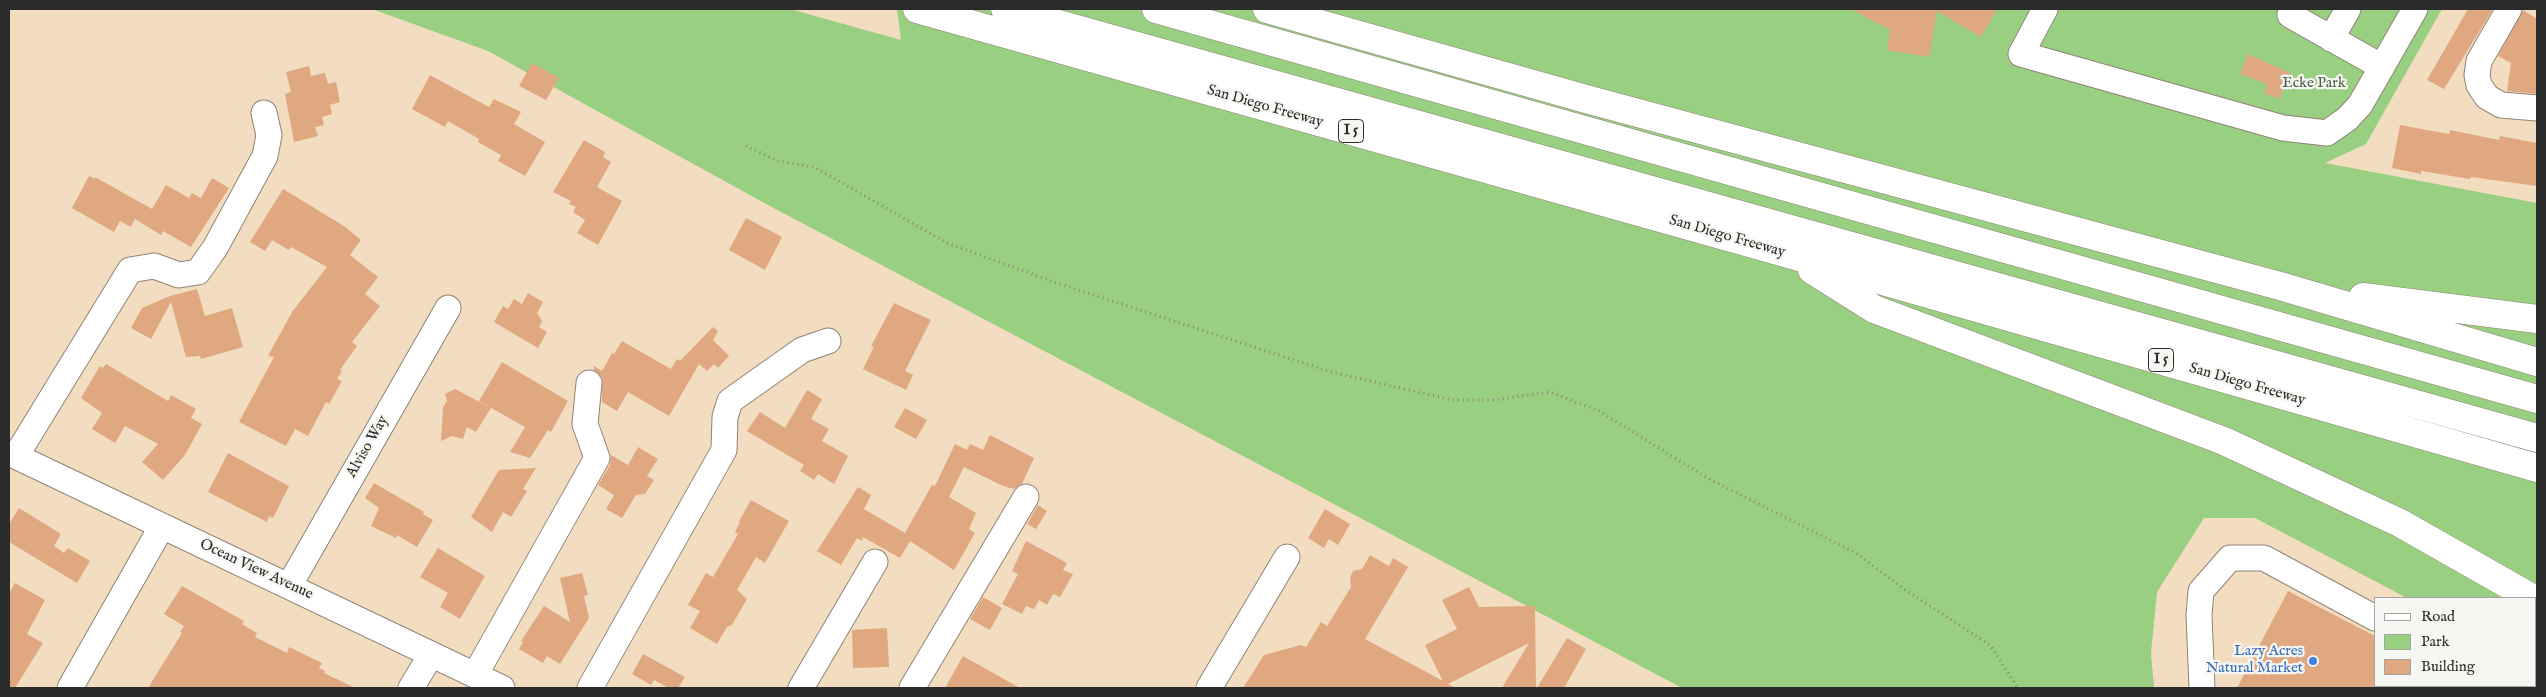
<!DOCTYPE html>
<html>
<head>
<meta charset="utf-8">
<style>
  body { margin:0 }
  #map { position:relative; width:2546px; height:697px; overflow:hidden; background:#f3ddc0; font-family:"IM FELL English",serif }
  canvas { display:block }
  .frame { position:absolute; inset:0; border:10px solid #2b2b2b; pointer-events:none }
  .legend { position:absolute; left:2374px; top:597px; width:162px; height:90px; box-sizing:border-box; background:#f6f6f2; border:1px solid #a5a5a2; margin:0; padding:6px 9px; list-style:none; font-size:15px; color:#2b2b2b }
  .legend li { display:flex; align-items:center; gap:10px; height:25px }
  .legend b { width:25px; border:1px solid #a5a5a2 }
</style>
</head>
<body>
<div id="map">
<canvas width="2546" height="697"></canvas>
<div class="frame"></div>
<ul class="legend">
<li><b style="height:6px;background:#fff"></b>Road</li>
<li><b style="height:14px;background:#99cf81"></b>Park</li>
<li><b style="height:14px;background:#dfa880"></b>Building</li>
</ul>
</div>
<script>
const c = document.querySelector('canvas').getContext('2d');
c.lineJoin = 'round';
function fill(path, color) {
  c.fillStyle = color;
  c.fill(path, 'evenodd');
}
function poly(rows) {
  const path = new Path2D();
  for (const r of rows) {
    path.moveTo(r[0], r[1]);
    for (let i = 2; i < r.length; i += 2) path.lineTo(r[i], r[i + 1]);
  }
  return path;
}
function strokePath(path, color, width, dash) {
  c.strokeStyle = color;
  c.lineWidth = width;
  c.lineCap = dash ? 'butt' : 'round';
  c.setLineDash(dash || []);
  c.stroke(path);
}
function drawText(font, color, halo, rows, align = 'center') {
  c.font = font + ' "IM FELL English",serif';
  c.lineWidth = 4.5;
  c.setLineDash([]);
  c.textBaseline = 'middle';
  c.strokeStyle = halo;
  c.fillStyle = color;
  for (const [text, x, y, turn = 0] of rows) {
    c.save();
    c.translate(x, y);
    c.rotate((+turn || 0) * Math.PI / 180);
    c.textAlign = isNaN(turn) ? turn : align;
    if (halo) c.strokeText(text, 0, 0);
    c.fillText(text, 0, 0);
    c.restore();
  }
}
fill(poly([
  [372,9,790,9,901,40,897,9,2442,9,2366,144,2325,163,2537,203,2537,667,2535,666,2535,598,2407,598,2255,518,2204,518,2157,592,2151,653,2154,688,1682,688,768,205,488,51]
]), '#99cf81');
fill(poly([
  [1851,9,1997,9,1981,37,1937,11,1929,57,1887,50,1890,30],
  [2468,9,2493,9,2444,89,2427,80],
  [2523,10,2537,19,2537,94,2507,91,2511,63,2498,56],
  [2248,54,2290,73,2279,99,2264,93,2267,84,2240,74],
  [532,63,559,78,546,100,519,86],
  [309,66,311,76,325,73,328,84,336,82,340,102,330,105,332,114,322,117,324,125,315,127,318,136,294,142,285,94,291,92,286,72],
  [430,75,489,107,494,99,521,112,514,124,545,142,525,176,498,161,501,155,478,142,479,139,448,121,445,127,412,109],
  [2400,125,2449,134,2450,130,2499,140,2500,136,2537,143,2537,186,2471,177,2470,179,2421,171,2421,174,2392,168],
  [584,140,605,152,603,157,611,162,597,187,622,201,598,245,577,233,585,220,573,212,576,207,569,204,571,201,553,192],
  [89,176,95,179,95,177,152,209,166,185,189,198,192,193,201,198,212,178,229,188,191,247,163,231,161,235,135,219,131,227,120,221,114,232,72,208],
  [283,189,344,226,361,240,350,255,378,277,365,294,380,306,352,342,357,346,340,370,342,371,337,379,342,381,329,404,326,402,308,436,295,429,286,446,239,422,274,357,268,356,292,312,327,267,291,247,289,250,272,240,265,251,250,242],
  [746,218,782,237,765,270,729,250],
  [197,289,205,316,232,308,243,347,201,359,200,356,186,357,171,302,151,339,131,328,142,308,170,296],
  [528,293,543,302,537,313,542,321,539,327,547,332,538,348,494,322,503,306,508,309,514,299,522,304],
  [894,303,931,320,905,371,913,375,906,390,863,369,874,347,871,346],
  [713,327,718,331,713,340,729,356,718,368,714,364,707,371,699,364,669,416,628,392,617,411,602,402,602,378,594,370,594,366,602,371,612,353,614,354,622,341,671,369,677,359,680,361],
  [502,362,568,401,551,432,548,430,530,458,510,452,525,427,479,401],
  [106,364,168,401,171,395,196,409,191,418,202,424,185,455,163,480,142,462,158,444,125,426,115,443,92,429,102,413,81,398,100,366,103,368],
  [455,389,491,408,476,432,467,427,463,439,452,436,441,441,443,407,447,401,445,394],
  [807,390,822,399,811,419,829,429,822,441,848,456,834,484,818,474,814,480,800,471,804,465,747,431,760,412,785,428],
  [905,408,927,420,916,439,894,427],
  [990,435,1034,458,1022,484,1014,489,1003,486,964,467,949,497,976,513,969,529,975,533,954,570,910,541,900,558,863,537,862,541,857,538,841,565,817,551,858,487,871,495,864,509,905,533,932,485,935,486,955,444,967,450,970,444,983,450],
  [638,447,658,459,647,476,654,480,645,494,636,495,622,518,606,509,614,495,598,485,610,465,611,455,628,465],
  [228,453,289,486,273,518,269,516,267,522,208,492],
  [536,468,523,489,527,491,511,517,503,512,492,532,471,517,499,470],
  [374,483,424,512,423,514,433,520,417,547,397,535,396,538,371,526,379,508,365,498],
  [751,500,789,521,765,563,756,557,737,590,747,599,732,625,727,627,717,644,690,628,700,611,688,605,706,573,713,577,738,534,735,532,740,522,739,521],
  [1038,505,1047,511,1036,529,1027,524],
  [19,508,61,534,54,546,64,553,68,548,90,561,77,583,9,542,9,524],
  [1325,509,1350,524,1338,545,1329,539,1324,548,1308,538],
  [1026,541,1067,563,1063,570,1073,574,1060,597,1053,594,1047,605,1039,600,1034,609,1026,606,1022,614,1002,604,1018,574,1012,571],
  [438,548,485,576,460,619,440,607,448,593,420,577],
  [1370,555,1389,566,1393,558,1408,567,1365,639,1443,681,1425,645,1457,629,1442,600,1469,587,1479,607,1535,606,1536,688,1502,688,1529,643,1448,684,1456,688,1243,688,1264,655,1301,645,1306,647,1321,622,1327,626,1351,587,1350,578,1353,571,1362,569],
  [582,573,588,595,584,596,589,618,560,664,547,656,543,663,519,649,523,642,521,641,544,606,570,622,560,578],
  [15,583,45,600,27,634,43,643,15,688,9,688,9,594],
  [182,586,244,621,242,624,257,633,255,637,287,653,289,647,322,663,319,668,325,671,324,673,355,688,148,688,182,633,180,632,184,626,164,614],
  [2288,591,2375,636,2375,688,2237,688],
  [983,597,1002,608,990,630,970,619],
  [887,628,889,667,853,668,852,630],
  [1567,638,1586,649,1564,688,1537,688],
  [643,654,685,677,678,688,669,688,654,680,651,685,632,674],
  [963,656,1020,688,945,688]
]), '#dfa880');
const minor = poly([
  [2045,9,2021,54,2283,128,2327,133,2347,119,2360,105,2415,9],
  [2509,9,2479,61,2477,75,2479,85,2487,97,2501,105,2537,108],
  [2290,15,2382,67],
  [2331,39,2348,9],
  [9,453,502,688],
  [16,456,130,270,154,266,179,275,198,272,215,248,265,156,269,135,264,113],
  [289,586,448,308],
  [475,675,597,458,585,424,589,383],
  [2493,686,2497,688],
  [70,688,162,526],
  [411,688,431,655],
  [590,688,724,450,725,417,730,401,802,350,828,341],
  [801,688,875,562],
  [912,688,1026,497],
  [1209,688,1287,557],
  [2202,688,2199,615,2201,591,2230,558,2264,558,2375,618]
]);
const highway = poly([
  [917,9,1785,253,2537,468],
  [1005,9,2537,438],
  [1156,9,2537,399],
  [1267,9,1586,99,2280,286,2537,362],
  [1812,270,1874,309,2224,441,2400,523,2532,598],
  [2363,297,2537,319]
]);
strokePath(minor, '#8f8476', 27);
strokePath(highway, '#8f8476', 29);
strokePath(poly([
  [746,146,778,161,814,167,947,243,1057,283,1331,372,1452,400,1494,400,1550,392,1599,411,1711,480,1856,553,1904,589,1990,645,2018,688]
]), '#8f8476', 3, [1, 4]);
strokePath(minor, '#fff', 25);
strokePath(highway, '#fff', 28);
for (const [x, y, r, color] of [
  [2313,661,5,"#3f7fe0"]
]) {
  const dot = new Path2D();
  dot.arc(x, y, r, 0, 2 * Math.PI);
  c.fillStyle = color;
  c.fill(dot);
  strokePath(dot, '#f6f6f2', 2);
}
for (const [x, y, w] of [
  [1351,131,25],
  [2161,360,25]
]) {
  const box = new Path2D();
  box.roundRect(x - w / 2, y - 11.5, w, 23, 4);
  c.fillStyle = '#f6f6f2';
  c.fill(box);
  strokePath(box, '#2b2b2b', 1);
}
drawText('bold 14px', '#2b2b2b', null, [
  ["I 5",1351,131],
  ["I 5",2161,360]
]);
drawText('15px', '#4c5c45', '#f6f6f2', [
  ["Ecke Park",2314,84]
]);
drawText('15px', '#2b2b2b', '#f6f6f2', [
  ["San Diego Freeway",1265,107,16],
  ["San Diego Freeway",1727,237,16],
  ["San Diego Freeway",2247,385,16],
  ["Alviso Way",368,447,-60],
  ["Ocean View Avenue",256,570,25]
]);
drawText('15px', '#366cbe', '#f6f6f2', [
  ["Lazy Acres",2303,652],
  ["Natural Market",2303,669]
], 'right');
</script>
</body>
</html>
